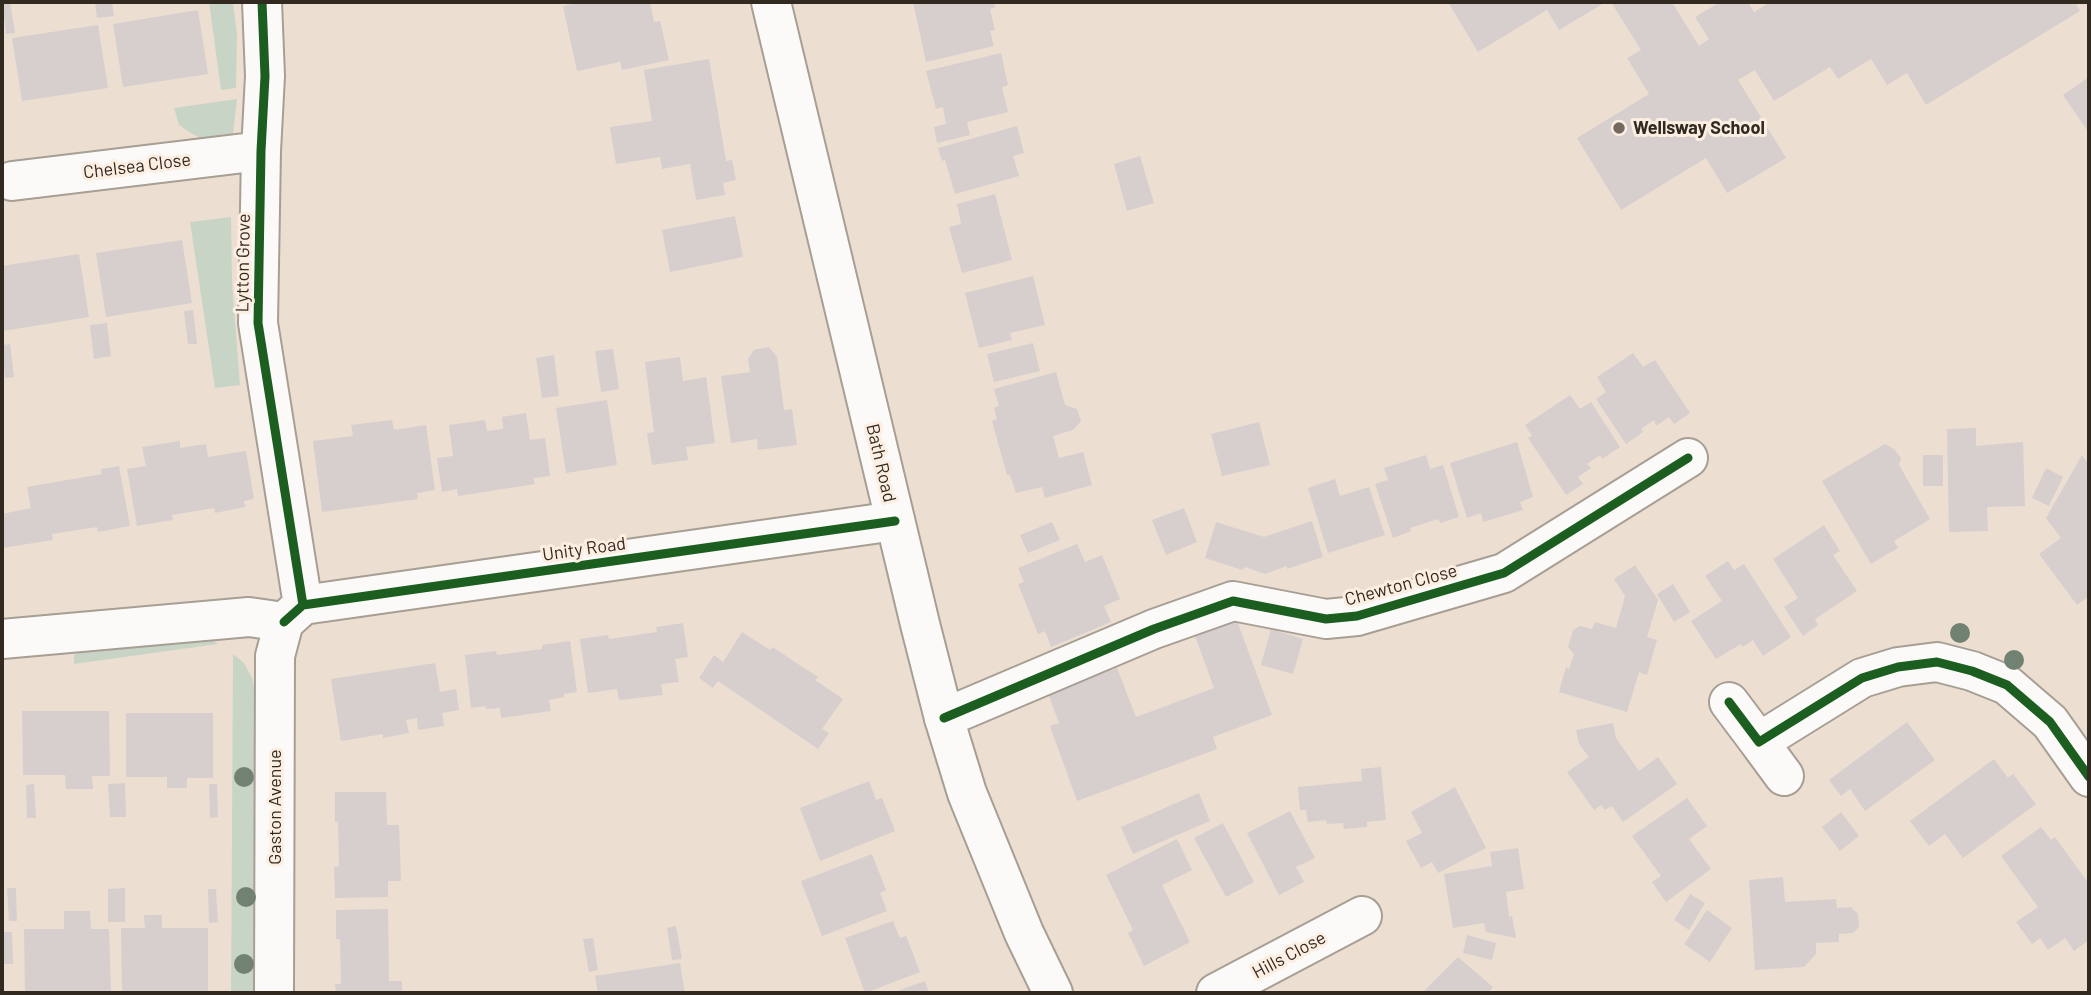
<!DOCTYPE html>
<html>
<head>
<meta charset="utf-8">
<style>
  body { margin:0 }
  #map { position:relative; width:2091px; height:995px; overflow:hidden; background:#ecdfd2; font-family:Barlow,sans-serif }
  canvas { display:block }
  .frame { position:absolute; inset:0; border:4px solid #322a21; pointer-events:none }
</style>
</head>
<body>
<div id="map">
<canvas width="2091" height="995"></canvas>
<div class="frame"></div>
</div>
<script>
const c = document.querySelector('canvas').getContext('2d');
c.lineJoin = 'round';
function fill(path, color) {
  c.fillStyle = color;
  c.fill(path, 'evenodd');
}
function poly(rows) {
  const path = new Path2D();
  for (const r of rows) {
    path.moveTo(r[0], r[1]);
    for (let i = 2; i < r.length; i += 2) path.lineTo(r[i], r[i + 1]);
  }
  return path;
}
function strokePath(path, color, width, dash) {
  c.strokeStyle = color;
  c.lineWidth = width;
  c.lineCap = dash ? 'butt' : 'round';
  c.setLineDash(dash || []);
  c.stroke(path);
}
function drawText(font, color, halo, rows, align = 'center') {
  c.font = font + ' Barlow,sans-serif';
  c.lineWidth = 6;
  c.setLineDash([]);
  c.textBaseline = 'middle';
  c.strokeStyle = halo;
  c.fillStyle = color;
  for (const [text, x, y, turn = 0] of rows) {
    c.save();
    c.translate(x, y);
    c.rotate((+turn || 0) * Math.PI / 180);
    c.textAlign = isNaN(turn) ? turn : align;
    if (halo) c.strokeText(text, 0, 0);
    c.fillText(text, 0, 0);
    c.restore();
  }
}
fill(poly([
  [209,2,233,2,237,35,236,88,221,90],
  [237,99,233,134,221,139,202,139,189,132,179,125,174,108],
  [231,217,232,282,240,385,215,388,190,222],
  [194,636,208,637,218,644,74,664,74,655,80,652],
  [233,654,244,663,252,678,256,696,256,977,254,993,231,993]
]), '#c8d5c6');
fill(poly([
  [2,2,10,2,15,33,6,34],
  [95,2,112,2,114,16,97,18],
  [582,2,650,2,654,22,660,21,669,60,622,70,620,62,577,71,563,6],
  [913,2,994,2,995,8,990,9,995,30,990,31,994,46,926,62],
  [1448,2,1606,2,1559,30,1547,10,1478,52],
  [1611,2,1672,2,1699,46,1709,39,1695,17,1720,2,1748,2,1754,12,1770,2,2075,2,2080,11,1926,105,1907,73,1887,85,1871,59,1838,79,1830,67,1774,101,1755,70,1738,80,1786,158,1727,193,1706,158,1621,210,1577,138,1649,94,1627,58,1641,50],
  [198,10,208,74,123,87,113,24],
  [98,25,108,88,22,101,12,38],
  [1001,53,1008,85,1002,87,1008,112,967,122,970,135,937,143,934,127,946,124,943,107,936,109,926,71],
  [709,59,726,161,732,160,736,180,723,183,725,195,696,200,690,164,662,169,660,157,616,164,610,127,652,121,644,70],
  [2089,77,2089,133,2063,95],
  [1017,126,1024,153,1013,156,1019,176,955,194,945,160,942,161,938,148],
  [1140,156,1154,203,1127,211,1114,164],
  [995,194,1012,260,962,273,949,227,961,224,957,204],
  [735,216,743,257,670,272,662,230],
  [182,240,192,303,106,317,96,253],
  [79,254,89,317,3,331,2,266],
  [1033,276,1045,325,1010,333,1012,340,979,348,965,293],
  [193,310,197,344,188,344,184,311],
  [107,323,111,356,94,359,90,325],
  [1033,343,1040,371,994,382,987,354],
  [10,344,14,377,5,378,2,345],
  [769,347,777,357,784,410,792,409,797,445,758,450,757,439,731,443,721,376,750,372,748,359,754,350],
  [613,349,619,389,601,392,595,351],
  [1633,353,1643,367,1655,360,1690,413,1674,424,1669,417,1656,426,1654,420,1641,429,1643,432,1626,444,1596,399,1606,392,1597,377],
  [554,355,559,396,542,398,536,358],
  [680,357,683,381,706,377,715,443,686,447,688,460,652,465,647,433,654,432,645,362],
  [1056,372,1065,405,1077,409,1081,421,1073,430,1053,436,1059,458,1083,452,1092,485,1045,498,1042,487,1016,493,1010,475,1007,475,992,421,997,419,994,408,999,406,994,389],
  [1570,395,1580,409,1591,402,1620,447,1602,459,1600,455,1587,464,1591,468,1578,477,1583,484,1566,495,1528,438,1532,436,1525,425],
  [607,400,617,465,566,473,556,408],
  [526,413,530,440,545,438,550,476,533,478,535,484,458,496,457,489,442,492,437,458,453,456,449,425,485,420,487,431,503,429,502,417],
  [392,420,394,430,426,425,435,490,417,493,418,499,322,512,313,441,353,436,351,425],
  [1259,422,1270,465,1222,476,1211,434],
  [1976,428,1976,446,2023,442,2025,506,1987,507,1988,531,1949,532,1947,429],
  [180,441,180,448,206,444,208,457,246,451,254,499,244,501,245,507,215,513,214,508,172,515,173,520,137,526,127,469,146,466,142,447],
  [1517,442,1533,497,1520,502,1523,510,1483,522,1481,513,1467,518,1450,463],
  [1885,444,1894,449,1901,458,1899,465,1930,519,1894,541,1898,548,1871,564,1822,481],
  [1426,455,1430,469,1443,465,1459,517,1440,523,1438,519,1410,528,1411,531,1393,538,1375,484,1388,480,1384,468],
  [1923,455,1943,455,1943,486,1923,486],
  [2082,455,2089,465,2089,596,2077,605,2039,554,2061,538,2046,518],
  [119,466,130,526,98,532,97,527,52,534,53,540,2,548,2,514,31,508,27,487,102,474,101,469],
  [2046,468,2063,477,2049,506,2032,498],
  [1335,479,1340,496,1369,487,1385,535,1328,553,1308,488],
  [1184,508,1197,542,1166,555,1152,520],
  [1312,521,1323,557,1287,569,1287,566,1265,574,1245,567,1242,570,1205,558,1216,522,1264,537],
  [1052,522,1060,540,1028,553,1020,535],
  [1824,525,1840,551,1833,555,1857,591,1815,619,1818,625,1803,636,1784,607,1798,598,1773,559],
  [1077,544,1085,562,1102,555,1120,599,1104,606,1111,622,1051,647,1045,631,1038,634,1018,584,1024,582,1018,568],
  [1728,561,1734,570,1744,564,1791,637,1763,656,1753,640,1743,647,1741,644,1716,659,1691,621,1722,601,1705,576],
  [1635,565,1658,600,1647,637,1657,640,1647,675,1639,672,1627,712,1559,692,1566,667,1569,669,1574,654,1568,647,1573,630,1580,626,1592,629,1595,622,1616,628,1625,596,1614,579],
  [1673,584,1690,612,1674,622,1657,594],
  [1237,621,1272,715,1213,737,1217,749,1077,801,1050,726,1059,723,1048,693,1117,668,1136,717,1214,688,1195,636],
  [683,623,688,657,675,659,679,682,661,684,663,695,619,700,617,689,588,693,580,639,608,635,609,639,657,632,656,627],
  [1271,629,1303,639,1293,674,1261,665],
  [742,632,770,650,773,647,795,662,818,677,815,680,843,699,822,729,829,733,818,749,718,681,713,688,699,678,714,655,723,662],
  [570,641,577,692,564,694,564,697,549,700,551,711,501,718,500,708,486,709,485,706,471,708,465,655,496,651,497,655,542,649,542,645],
  [435,663,440,692,456,689,459,710,442,713,444,726,418,730,417,718,406,720,409,733,383,738,383,734,341,741,331,679],
  [22,711,109,711,110,776,92,776,93,789,66,789,65,775,23,775],
  [126,713,213,713,213,778,187,778,187,788,167,788,167,777,126,777],
  [1907,722,1935,760,1865,811,1850,789,1841,796,1829,780],
  [1613,723,1616,738,1639,771,1658,757,1677,784,1623,822,1612,806,1605,810,1601,805,1594,810,1567,772,1589,757,1579,744,1576,730],
  [1994,759,2008,778,2013,774,2036,804,1963,858,1945,834,1929,846,1910,821],
  [1381,767,1386,820,1367,822,1367,827,1344,829,1343,823,1327,824,1326,820,1308,822,1306,810,1300,810,1298,787,1362,781,1361,769],
  [869,781,876,800,882,798,895,831,820,861,800,808],
  [125,783,126,817,110,817,108,784],
  [34,784,36,818,27,818,26,785],
  [209,784,217,784,218,817,210,818],
  [1455,787,1486,848,1438,873,1432,862,1421,868,1406,841,1422,833,1411,812],
  [335,792,386,792,387,825,399,825,401,881,388,881,388,897,335,898,334,867,339,866,338,822,335,822],
  [1199,793,1210,821,1133,854,1121,827],
  [1687,798,1707,826,1689,839,1711,869,1666,902,1652,882,1661,876,1632,836],
  [1290,811,1315,858,1296,867,1304,882,1279,895,1247,833],
  [1841,812,1859,836,1840,851,1822,827],
  [1223,823,1254,882,1226,897,1194,838],
  [2041,827,2051,840,2055,837,2089,884,2089,940,2074,951,2065,938,2048,950,2040,938,2032,944,2016,922,2038,907,2001,856],
  [1177,839,1192,870,1162,885,1190,942,1144,966,1128,933,1133,930,1106,875],
  [1518,848,1524,889,1506,892,1509,917,1512,916,1516,938,1486,932,1484,923,1453,928,1444,874,1492,866,1490,852],
  [872,854,886,890,880,893,887,911,822,936,801,881],
  [1783,877,1785,902,1836,899,1837,908,1851,907,1858,914,1859,927,1853,933,1839,934,1839,942,1816,943,1816,954,1804,967,1755,970,1749,880],
  [7,888,16,888,17,921,9,921],
  [125,888,125,922,108,922,108,889],
  [208,889,216,889,218,922,209,923],
  [1690,894,1705,903,1689,930,1674,920],
  [388,909,389,981,402,981,402,993,336,993,335,984,341,984,340,939,336,939,336,910],
  [1707,910,1732,928,1710,962,1684,944],
  [64,911,90,911,91,929,109,929,111,992,25,993,24,929,64,929],
  [144,915,162,915,162,928,208,928,208,992,122,992,121,928,145,928],
  [893,921,900,938,906,936,920,972,865,993,845,938],
  [676,926,682,959,672,960,667,928],
  [2,932,12,932,13,964,2,964],
  [1467,935,1496,943,1492,960,1463,953],
  [593,938,598,970,589,972,583,939],
  [1458,957,1493,987,1488,993,1422,993],
  [680,963,685,993,598,993,595,976],
  [925,981,929,993,892,993]
]), '#d7cece');
const minor = poly([
  [262,2,265,76,261,151,258,323,303,605],
  [12,181,261,151],
  [284,622,303,605,895,521],
  [2,639,249,617,284,622],
  [1729,702,1759,742,1862,678,1898,667,1937,662,1972,671,2007,685,2050,722,2089,777],
  [944,718,1154,629,1233,601,1326,619,1357,616,1504,573,1688,458],
  [1759,742,1784,776],
  [274,993,275,656,284,622],
  [1216,993,1362,916]
]);
const secondary = poly([
  [771,2,920,624,944,718,967,793,1024,933,1053,993]
]);
strokePath(minor, '#a79e94', 42);
strokePath(secondary, '#a79e94', 42);
strokePath(minor, '#fcfaf8', 38);
strokePath(secondary, '#fcfaf8', 38);
strokePath(poly([
  [262,2,265,76,261,151,258,323,303,605],
  [284,622,303,605,895,521],
  [1729,702,1759,742,1862,678,1898,667,1937,662,1972,671,2007,685,2050,722,2089,777],
  [944,718,1154,629,1233,601,1326,619,1357,616,1504,573,1688,458]
]), '#1b5e20', 9);
c.fillStyle = '#718273';
for (const [x, y] of [
  [1960,633],
  [2014,660],
  [244,777],
  [246,897],
  [244,964]
]) {
  c.beginPath();
  c.arc(x, y, 10, 0, 2 * Math.PI);
  c.fill();
}
for (const [x, y, r, color] of [
  [1619,128,7,"#73695f"]
]) {
  const dot = new Path2D();
  dot.arc(x, y, r, 0, 2 * Math.PI);
  c.fillStyle = color;
  c.fill(dot);
  strokePath(dot, '#fceee0', 2.5);
}
drawText('bold 18px', '#322a21', '#fceee0', [
  ["Wellsway School",1633,128]
], 'left');
drawText('18px', '#322a21', '#fceee0', [
  ["Chelsea Close",137,166,-7],
  ["Lytton Grove",243,263,-89],
  ["Bath Road",881,463,77],
  ["Unity Road",584,549,-8],
  ["Chewton Close",1401,585,-15],
  ["Gaston Avenue",275,807,-90],
  ["Hills Close",1289,955,-28]
]);
</script>
</body>
</html>
